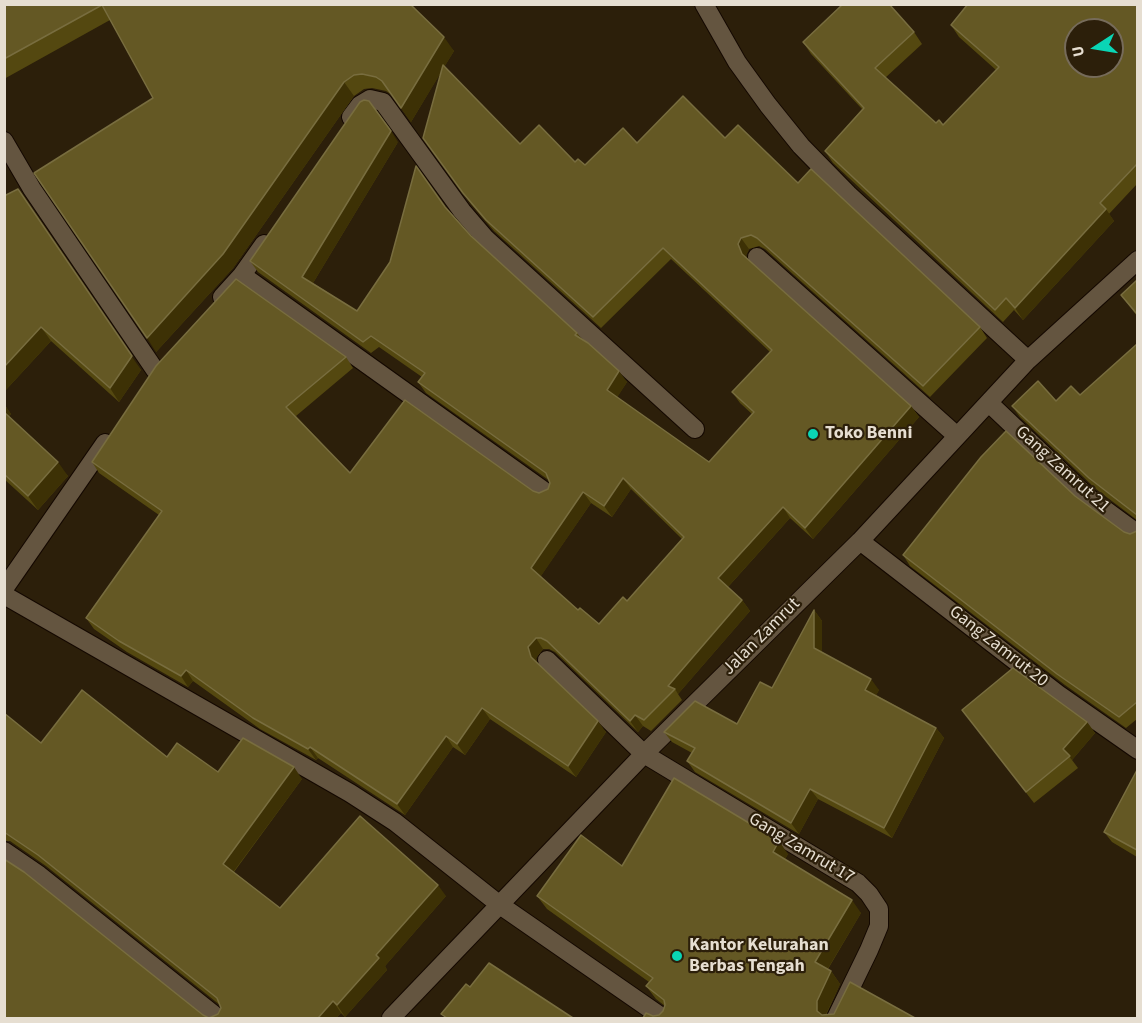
<!DOCTYPE html>
<html>
<head>
<meta charset="utf-8">
<style>
  body { margin:0 }
  #map { position:relative; width:1142px; height:1023px; overflow:hidden; background:#2c1f0a; font-family:"Source Sans 3",sans-serif }
  canvas { display:block }
  .frame { position:absolute; inset:0; border:6px solid #e6ded1; pointer-events:none }
  .north { position:absolute; left:1064px; top:18px; width:60px; height:60px; box-sizing:border-box; background:#2c1f0a; border:2px solid #766b5a; border-radius:50%; rotate:258deg; font-size:16px; font-weight:700; line-height:24px; text-align:center; color:#e6ded1 }
  .north::after { content:''; display:block; margin:auto; width:21px; height:27px; background:#0ad5b5; clip-path:polygon(50% 0,100% 100%,50% 72%,0 100%) }
</style>
</head>
<body>
<div id="map">
<canvas width="1142" height="1023"></canvas>
<div class="frame"></div>
<div class="north">U</div>
</div>
<script>
const c = document.querySelector('canvas').getContext('2d');
c.lineJoin = 'round';
function poly(rows) {
  const path = new Path2D();
  for (const r of rows) {
    path.moveTo(r[0], r[1]);
    for (let i = 2; i < r.length; i += 2) path.lineTo(r[i], r[i + 1]);
  }
  return path;
}
function strokePath(path, color, width, dash) {
  c.strokeStyle = color;
  c.lineWidth = width;
  c.lineCap = dash ? 'butt' : 'round';
  c.setLineDash(dash || []);
  c.stroke(path);
}
function fill(path, color) {
  c.fillStyle = color;
  c.fill(path, 'evenodd');
}
function drawText(font, color, halo, rows, align = 'center') {
  c.font = font + ' "Source Sans 3",sans-serif';
  c.lineWidth = 4.5;
  c.setLineDash([]);
  c.textBaseline = 'middle';
  c.strokeStyle = halo;
  c.fillStyle = color;
  for (const [text, x, y, turn = 0] of rows) {
    c.save();
    c.translate(x, y);
    c.rotate((+turn || 0) * Math.PI / 180);
    c.textAlign = isNaN(turn) ? turn : align;
    if (halo) c.strokeText(text, 0, 0);
    c.fillText(text, 0, 0);
    c.restore();
  }
}
const street = poly([
  [704,4,737,62,768,105,801,146,848,194,1028,360],
  [351,117,360,105,370,99,383,102,462,211,486,239,695,429],
  [4,141,32,189,155,370],
  [757,257,957,436],
  [242,275,547,493],
  [222,297,242,275,264,244],
  [989,403,1089,498,1138,534],
  [860,541,1058,694,1138,750],
  [4,589,105,443],
  [4,595,350,793,395,822,500,905,663,1018],
  [547,660,644,754,858,883,869,894,879,909,879,926,869,950,836,1018],
  [4,851,39,875,218,1018],
  [391,1018,644,754,860,541,1028,360,1138,260]
]);
strokePath(street, '#140800', 20);
strokePath(street, '#645540', 18);
fill(poly([
  [4,4,410,4,454,51,444,67,520,144,585,165,637,143,725,138,798,183,980,327,987,338,930,397,765,249,759,246,749,249,746,255,747,259,911,406,919,417,813,539,790,518,728,587,742,600,750,611,678,694,682,700,651,731,643,726,638,732,555,652,549,649,543,649,536,658,537,663,606,732,576,777,490,719,465,755,453,747,405,815,318,758,316,760,260,729,193,681,188,687,127,652,94,629,86,618,159,515,99,473,92,462,346,357,353,368,296,416,350,473,533,491,539,493,548,489,550,483,550,481,426,393,418,382,422,377,379,347,371,353,258,272,250,261,398,142,313,283,357,311,445,207,471,236,577,333,581,338,627,382,617,397,709,462,752,414,740,403,732,392,770,352,671,259,601,328,494,231,471,204,423,138,441,72,411,122,392,95,386,91,372,88,364,89,354,96,233,268,156,352,153,98,110,20,4,79],
  [631,489,682,539,627,601,599,624,578,610,540,577,591,503,612,517],
  [1137,4,1137,184,1109,214,1114,221,1023,320,1014,310,1003,322,833,163,825,151,862,109,811,54,803,42,914,32,922,44,885,78,936,123,943,125,996,70,959,37,951,25],
  [4,196,141,370,119,402,51,341,4,392],
  [1137,280,1137,316,1121,295],
  [1137,344,1137,520,1096,489,1020,417,1012,406,1056,401,1080,395],
  [4,404,11,414,9,416,68,476,38,510,4,479],
  [1075,496,1124,532,1130,534,1137,531,1137,719,1126,728,1065,685,910,566,903,555],
  [814,610,822,621,822,652,879,690,876,695,936,728,944,738,892,838,818,799,799,834,695,772,687,761,692,753,672,742,664,732,737,724,772,688],
  [962,710,1087,722,1095,733,1072,760,1078,768,1034,803],
  [4,713,41,743,167,757,218,772,302,779,234,872,280,908,446,896,385,966,387,970,345,1017,341,1013,336,1018,4,1018,203,1015,209,1018,218,1014,221,1008,220,1005,46,866,10,841,4,841],
  [1137,770,1137,857,1112,842,1104,832],
  [788,854,785,859,861,913,828,969,831,971,840,984,826,1015,653,1016,659,1015,663,1011,665,1006,656,999,646,986,649,982,547,909,537,896,622,866]
]), '#544810');
fill(poly([
  [444,37,454,51,411,122,401,108],
  [344,82,354,96,233,268,156,352,147,338],
  [391,131,398,142,310,288,302,277],
  [18,189,141,370,119,402,110,388],
  [1106,209,1114,221,1023,320,1015,308],
  [741,238,749,249,746,255,749,265,742,254,738,244],
  [41,327,51,341,4,392,4,367],
  [619,371,627,382,615,401,607,390],
  [4,404,11,414,6,419,4,416],
  [911,406,919,417,813,539,805,528],
  [58,462,68,476,38,510,28,496],
  [623,478,631,489,612,517,604,506],
  [583,492,591,503,539,579,531,568],
  [783,507,790,518,726,589,718,578],
  [742,600,750,611,678,694,675,689,668,686],
  [814,610,822,621,822,659,814,648],
  [536,638,543,649,536,658,539,668,531,657,528,647],
  [186,670,193,681,188,687,181,676],
  [871,679,879,690,873,701,865,690],
  [482,708,490,719,465,755,457,744],
  [635,715,643,726,638,732,630,721],
  [598,721,606,732,576,777,568,766],
  [1087,722,1095,733,1072,760,1063,749],
  [936,728,944,738,892,838,884,828],
  [446,736,453,747,405,815,397,804],
  [310,747,318,758,316,760,308,749],
  [294,767,302,779,231,875,223,864],
  [810,789,818,799,799,834,791,823],
  [779,841,788,854,782,865,773,852],
  [438,885,446,896,385,966,387,970,345,1017,337,1005,376,955],
  [852,900,861,913,824,975,815,962],
  [831,971,840,984,826,1014,826,1018,817,1011,817,1001],
  [333,1001,341,1013,336,1018,318,1018]
]), '#3d3105');
const building = poly([
  [4,4,410,4,444,37,401,108,382,81,376,77,362,74,354,75,344,82,223,254,147,338,34,173,153,98,102,5,4,59,4,4],
  [843,4,889,4,914,32,875,68,936,123,939,120,943,125,999,67,951,25,968,4,1137,4,1137,164,1100,203,1106,209,1015,308,1006,298,995,310,825,151,864,108,803,42,843,4],
  [1076,30,1112,30,1112,66,1076,66,1076,30],
  [443,65,520,144,539,125,575,162,578,159,585,165,623,128,637,143,683,96,725,138,738,125,798,183,811,169,980,327,923,386,757,238,751,235,741,238,738,244,742,254,911,406,805,528,783,507,718,578,742,600,668,686,675,689,644,720,635,715,630,721,547,641,541,638,536,638,528,647,531,657,598,721,568,766,482,708,457,744,446,736,397,804,310,747,308,749,253,718,186,670,181,676,119,641,86,618,162,511,92,462,156,366,236,279,346,357,286,407,350,473,405,400,533,491,539,493,548,489,550,483,546,473,418,382,425,373,371,336,363,342,250,261,360,102,364,100,369,101,391,131,302,277,357,311,390,262,416,166,445,207,471,236,577,333,575,335,588,343,619,371,607,390,709,462,754,412,732,392,772,350,663,248,593,317,486,220,463,193,423,138,443,65],
  [623,478,684,537,627,601,623,597,599,624,580,608,578,610,531,568,583,492,604,506,623,478],
  [18,189,132,356,110,388,41,327,4,367,4,196,18,189],
  [1137,280,1137,314,1121,295,1137,280],
  [1137,344,1137,515,1089,478,1012,406,1038,381,1056,401,1071,386,1080,395,1137,344],
  [4,412,58,462,28,496,4,474,4,412],
  [1006,431,1075,496,1124,532,1130,534,1137,531,1137,702,1119,717,1057,674,903,555,981,457,1006,431],
  [814,610,814,648,871,679,865,690,936,728,884,828,810,789,791,823,687,761,695,748,664,732,695,701,737,724,760,682,772,688,814,610],
  [1013,668,1087,722,1063,749,1070,756,1026,792,962,710,1013,668],
  [82,690,167,757,177,743,218,772,243,738,294,767,223,864,280,908,360,816,438,885,376,955,379,958,337,1005,333,1001,318,1018,4,1018,4,859,24,872,203,1015,209,1018,218,1014,221,1008,217,998,38,855,4,832,4,713,41,743,82,690],
  [1137,770,1137,850,1104,832,1137,770],
  [674,778,779,841,773,852,852,900,815,962,831,971,817,1001,817,1011,822,1015,834,1014,850,982,915,1018,643,1018,646,1013,653,1016,659,1015,663,1011,665,1005,664,1000,646,986,653,978,537,896,581,835,622,866,674,778],
  [489,963,573,1018,447,1018,441,1014,466,984,470,987,489,963]
]);
fill(building, '#645824');
strokePath(building, '#786d3f', 1.5);
for (const [x, y, r, color] of [
  [813,434,6,"#0ad5b5"],
  [677,956,6,"#0ad5b5"]
]) {
  const dot = new Path2D();
  dot.arc(x, y, r, 0, 2 * Math.PI);
  c.fillStyle = color;
  c.fill(dot);
  strokePath(dot, '#2c1f0a', 2);
}
drawText('bold 18px', '#e6ded1', '#2c1f0a', [
  ["Toko Benni",825,434],
  ["Kantor Kelurahan",689,946],
  ["Berbas Tengah",689,967]
], 'left');
drawText('18px', '#e6ded1', '#2c1f0a', [
  ["Gang Zamrut 21",1062,470,42],
  ["Jalan Zamrut",762,637,-45],
  ["Gang Zamrut 20",998,647,38],
  ["Gang Zamrut 17",801,849,31]
]);
</script>
</body>
</html>
